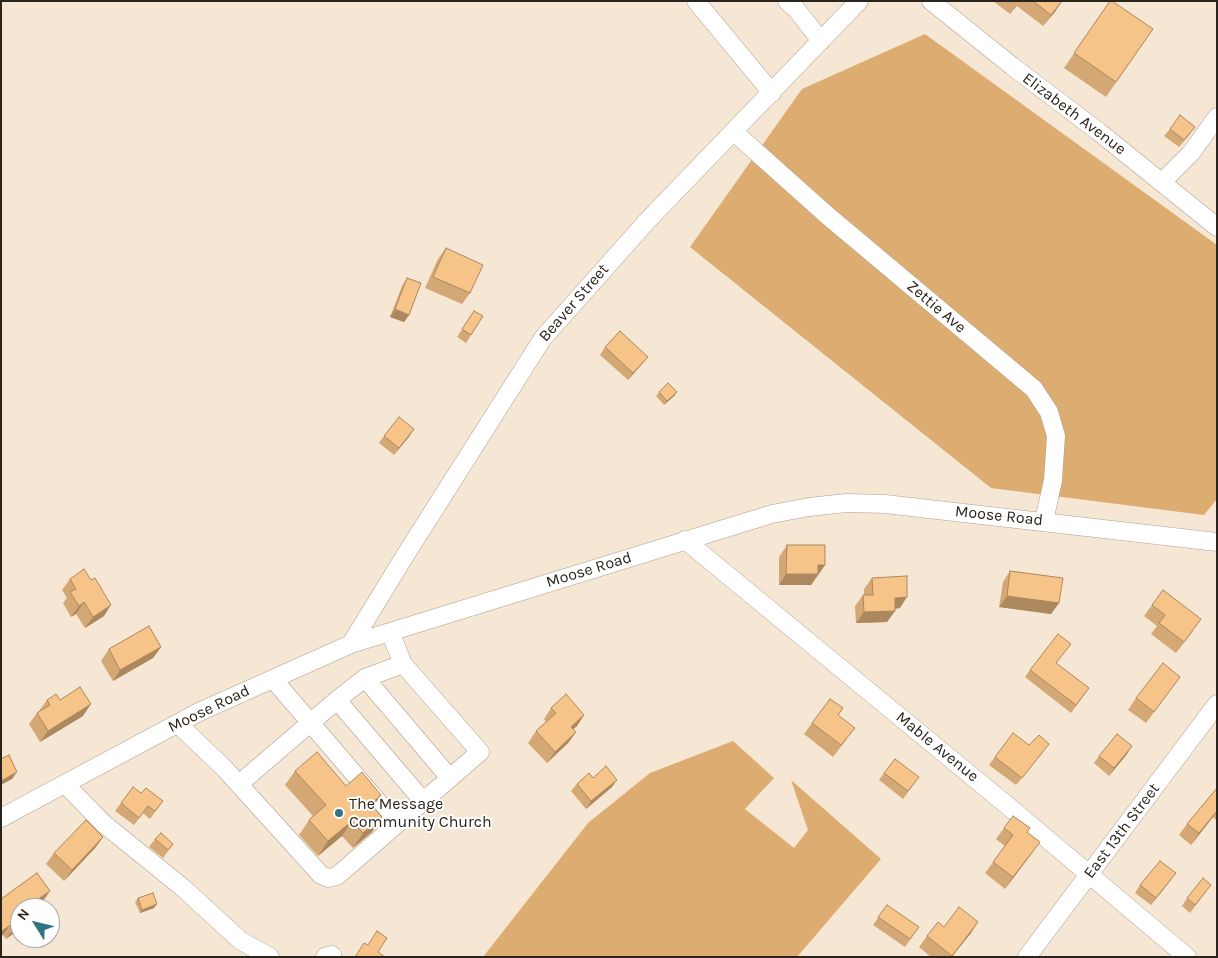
<!DOCTYPE html>
<html>
<head>
<meta charset="utf-8">
<style>
  body { margin:0 }
  #map { position:relative; width:1218px; height:958px; overflow:hidden; background:#f6e6d4; font-family:Karla,sans-serif }
  canvas { display:block }
  .frame { position:absolute; inset:0; border:2px solid #2a241d; pointer-events:none }
  .north { position:absolute; left:10px; top:898px; width:50px; height:50px; box-sizing:border-box; background:#fff; border:1px solid #aaa7a5; border-radius:50%; rotate:306deg; font-size:14px; font-weight:700; line-height:20px; text-align:center; color:#2a241d }
  .north::after { content:''; display:block; margin:auto; width:18px; height:22px; background:#317285; clip-path:polygon(50% 0,100% 100%,50% 72%,0 100%) }
</style>
</head>
<body>
<div id="map">
<canvas width="1218" height="958"></canvas>
<div class="frame"></div>
<div class="north">N</div>
</div>
<script>
const c = document.querySelector('canvas').getContext('2d');
c.lineJoin = 'round';
function fill(path, color) {
  c.fillStyle = color;
  c.fill(path, 'evenodd');
}
function poly(rows) {
  const path = new Path2D();
  for (const r of rows) {
    path.moveTo(r[0], r[1]);
    for (let i = 2; i < r.length; i += 2) path.lineTo(r[i], r[i + 1]);
  }
  return path;
}
function strokePath(path, color, width, dash) {
  c.strokeStyle = color;
  c.lineWidth = width;
  c.lineCap = dash ? 'butt' : 'round';
  c.setLineDash(dash || []);
  c.stroke(path);
}
function drawText(font, color, halo, rows, align = 'center') {
  c.font = font + ' Karla,sans-serif';
  c.lineWidth = 4;
  c.setLineDash([]);
  c.textBaseline = 'middle';
  c.strokeStyle = halo;
  c.fillStyle = color;
  for (const [text, x, y, turn = 0] of rows) {
    c.save();
    c.translate(x, y);
    c.rotate((+turn || 0) * Math.PI / 180);
    c.textAlign = isNaN(turn) ? turn : align;
    if (halo) c.strokeText(text, 0, 0);
    c.fillText(text, 0, 0);
    c.restore();
  }
}
fill(poly([
  [925,34,1217,245,1217,499,1204,515,991,488,690,247,802,89],
  [733,741,774,778,745,809,794,848,808,830,791,780,881,859,797,957,483,957,588,823,650,773]
]), '#ddac71');
const minor = poly([
  [696,1,772,93],
  [787,1,796,9,821,41],
  [931,1,1012,66,1099,132,1217,227],
  [734,132,828,216,1034,389,1049,412,1056,436,1053,480,1044,521],
  [1162,182,1191,153,1217,117],
  [685,540,1008,806,1187,957],
  [351,644,406,554,543,338,648,220,859,1],
  [365,678,450,778],
  [273,679,397,824],
  [337,700,423,801],
  [178,724,225,769,321,875,328,878,337,876,480,752,403,664,390,632],
  [65,784,104,824,182,887,241,941,270,957],
  [239,784,337,700,365,678,403,664],
  [1,818,199,712,351,644,772,514,809,507,846,503,885,504,1217,542],
  [325,957,332,955],
  [1027,957,1217,704]
]);
strokePath(minor, '#ae9f8f', 19);
strokePath(minor, '#fff', 18);
fill(poly([
  [993,1,1062,1,1043,26,1017,6,1010,14],
  [1110,1,1153,29,1106,97,1064,68],
  [1170,129,1190,134,1179,147,1164,136],
  [446,248,470,293,462,304,425,288,438,259],
  [407,278,409,315,404,322,390,317,402,286],
  [474,311,483,316,466,343,457,337],
  [605,347,648,357,642,364,628,380,600,355],
  [659,392,677,392,674,396,664,405,656,396],
  [414,429,394,455,379,443,384,436],
  [787,545,825,565,811,585,779,585,779,557],
  [1010,571,1059,603,1051,614,999,607,1003,582],
  [872,578,900,608,895,609,895,611,887,622,856,623,855,606,863,595,864,595,864,589],
  [70,579,104,616,85,628,76,614,71,617,63,603,67,598,62,590],
  [1152,605,1193,631,1176,653,1151,634,1157,626,1144,616],
  [161,647,153,658,113,681,101,661,109,649],
  [1065,651,1056,663,1089,688,1071,713,1025,677,1030,670],
  [1180,677,1146,723,1128,710,1136,698],
  [47,700,60,700,83,716,40,742,29,724,37,713,39,712,39,711],
  [551,708,584,715,577,726,573,729,576,732,568,743,547,763,528,743,536,731,546,722,544,719],
  [812,723,847,739,833,757,804,734],
  [1029,745,1044,751,1016,785,989,765,995,757],
  [1127,754,1109,776,1094,763,1099,756],
  [295,771,346,786,373,807,382,817,372,832,353,848,342,836,318,856,299,835,309,820,313,816,285,785],
  [884,773,919,777,903,799,879,780],
  [593,778,612,787,586,809,571,791,577,784],
  [1217,788,1217,821,1213,817,1191,845,1179,835,1187,824],
  [141,793,163,801,150,819,143,813,134,825,115,811,121,803],
  [1004,828,1027,832,1032,853,1005,889,985,873,1005,846,996,839],
  [103,837,95,848,64,881,46,864,54,853],
  [155,839,173,844,163,858,149,847],
  [1170,881,1151,905,1135,893,1140,885],
  [1211,885,1190,913,1182,906,1187,898],
  [138,898,154,908,140,913,135,902],
  [1,899,43,901,20,908,20,927,17,931,6,939,3,935],
  [887,905,919,927,905,947,873,925],
  [944,927,971,933,952,957,931,957,919,947,927,936]
]), '#d4a875');
fill(poly([
  [1062,1,1055,12,1043,26,1051,15],
  [395,309,409,315,404,322,390,317],
  [648,357,642,364,628,380,633,373],
  [677,392,674,396,664,405,667,401],
  [414,429,409,437,394,455,399,448],
  [818,565,825,565,811,585,779,585,786,574],
  [1007,596,1059,603,1051,614,999,607],
  [907,597,900,608,887,609,895,598],
  [84,602,76,614,71,617,79,606],
  [111,605,104,616,85,628,93,617],
  [895,611,887,622,856,623,864,612],
  [161,647,153,658,113,681,120,670],
  [91,704,83,716,40,742,48,731],
  [584,715,577,726,563,738,571,727],
  [576,732,568,743,547,763,555,752],
  [1132,746,1127,754,1109,776,1114,768],
  [17,772,12,779,1,785,1,781],
  [617,780,612,787,586,809,591,801],
  [381,795,371,810,371,804],
  [1217,811,1213,817,1191,845,1199,833],
  [382,817,372,832,353,848,363,833],
  [352,821,342,836,318,856,328,841],
  [103,837,95,848,64,881,72,870],
  [1040,842,1032,853,1005,889,1013,877],
  [1176,873,1170,881,1151,905,1156,898],
  [50,891,43,901,32,908,25,908],
  [157,904,154,908,140,913,142,910],
  [978,922,971,933,951,957],
  [20,924,20,927,17,931,6,939,13,929],
  [10,925,3,935,1,936,1,932]
]), '#ac885f');
const building = poly([
  [1033,1,1062,1,1051,15,1033,1],
  [1110,1,1112,1,1153,29,1116,82,1074,53,1110,1],
  [1180,115,1195,127,1184,140,1170,129,1180,115],
  [446,248,483,265,470,293,433,277,446,248],
  [407,278,421,283,409,315,395,309,407,278],
  [474,311,483,316,471,335,462,329,474,311],
  [620,331,648,357,633,373,605,347,620,331],
  [668,383,677,392,667,401,659,392,668,383],
  [399,417,414,429,399,448,384,436,399,417],
  [787,545,825,545,825,565,818,565,818,574,786,574,787,545],
  [84,569,91,580,95,578,111,605,93,617,84,602,79,606,70,592,76,589,70,579,84,569],
  [1010,571,1063,578,1059,603,1007,596,1010,571],
  [907,576,907,597,895,598,895,611,864,612,863,595,873,595,872,578,907,576],
  [1163,590,1201,619,1184,642,1159,623,1165,615,1152,605,1163,590],
  [149,626,161,647,120,670,109,649,149,626],
  [1058,634,1071,644,1056,663,1089,688,1076,705,1030,670,1058,634],
  [1163,663,1180,677,1154,712,1136,698,1163,663],
  [80,687,91,704,48,731,37,713,50,705,47,700,56,694,60,700,80,687],
  [566,694,584,715,571,727,576,732,555,752,536,731,556,713,551,708,566,694],
  [830,699,843,708,838,715,855,728,841,745,812,723,830,699],
  [1013,733,1029,745,1039,735,1049,744,1022,778,995,757,1013,733],
  [1117,734,1132,746,1114,768,1099,756,1117,734],
  [317,752,346,786,362,772,381,795,371,804,382,817,363,833,352,821,328,841,309,820,326,805,295,771,317,752],
  [9,755,17,772,1,781,1,759,9,755],
  [895,759,919,777,908,791,884,773,895,759],
  [606,766,617,780,591,801,577,784,589,773,593,778,606,766],
  [133,787,141,793,146,788,163,801,155,811,148,806,139,818,121,803,133,787],
  [1217,788,1217,811,1199,833,1187,824,1217,788],
  [1013,816,1030,828,1027,832,1040,842,1013,877,993,862,1013,835,1004,828,1013,816],
  [86,820,103,837,72,870,54,853,86,820],
  [161,833,173,844,168,850,155,839,161,833],
  [1160,861,1176,873,1156,898,1140,885,1160,861],
  [37,873,50,891,25,908,20,908,20,912,18,913,20,915,20,924,13,929,10,925,1,932,1,899,37,873],
  [1203,878,1211,885,1195,905,1187,898,1203,878],
  [153,893,157,904,142,910,138,898,153,893],
  [887,905,919,927,910,939,878,917,887,905],
  [959,907,978,922,952,956,927,936,938,922,944,927,959,907],
  [377,931,387,938,378,952,385,957,355,957,364,943,368,945,377,931]
]);
fill(building, '#f6c388');
strokePath(building, '#ac885f', 1);
for (const [x, y, r, color] of [
  [339,813,5,"#317285"]
]) {
  const dot = new Path2D();
  dot.arc(x, y, r, 0, 2 * Math.PI);
  c.fillStyle = color;
  c.fill(dot);
  strokePath(dot, '#fff', 2);
}
drawText('16px', '#2a241d', '#fff', [
  ["Elizabeth Avenue",1074,114,37],
  ["Beaver Street",574,303,-49],
  ["Zettie Ave",936,307,40],
  ["Moose Road",999,516,6],
  ["Moose Road",589,570,-17],
  ["Moose Road",209,709,-26],
  ["Mable Avenue",937,747,39],
  ["East 13th Street",1122,831,-53]
]);
drawText('16px', '#2a241d', '#fff', [
  ["The Message",349,804],
  ["Community Church",349,822]
], 'left');
</script>
</body>
</html>
